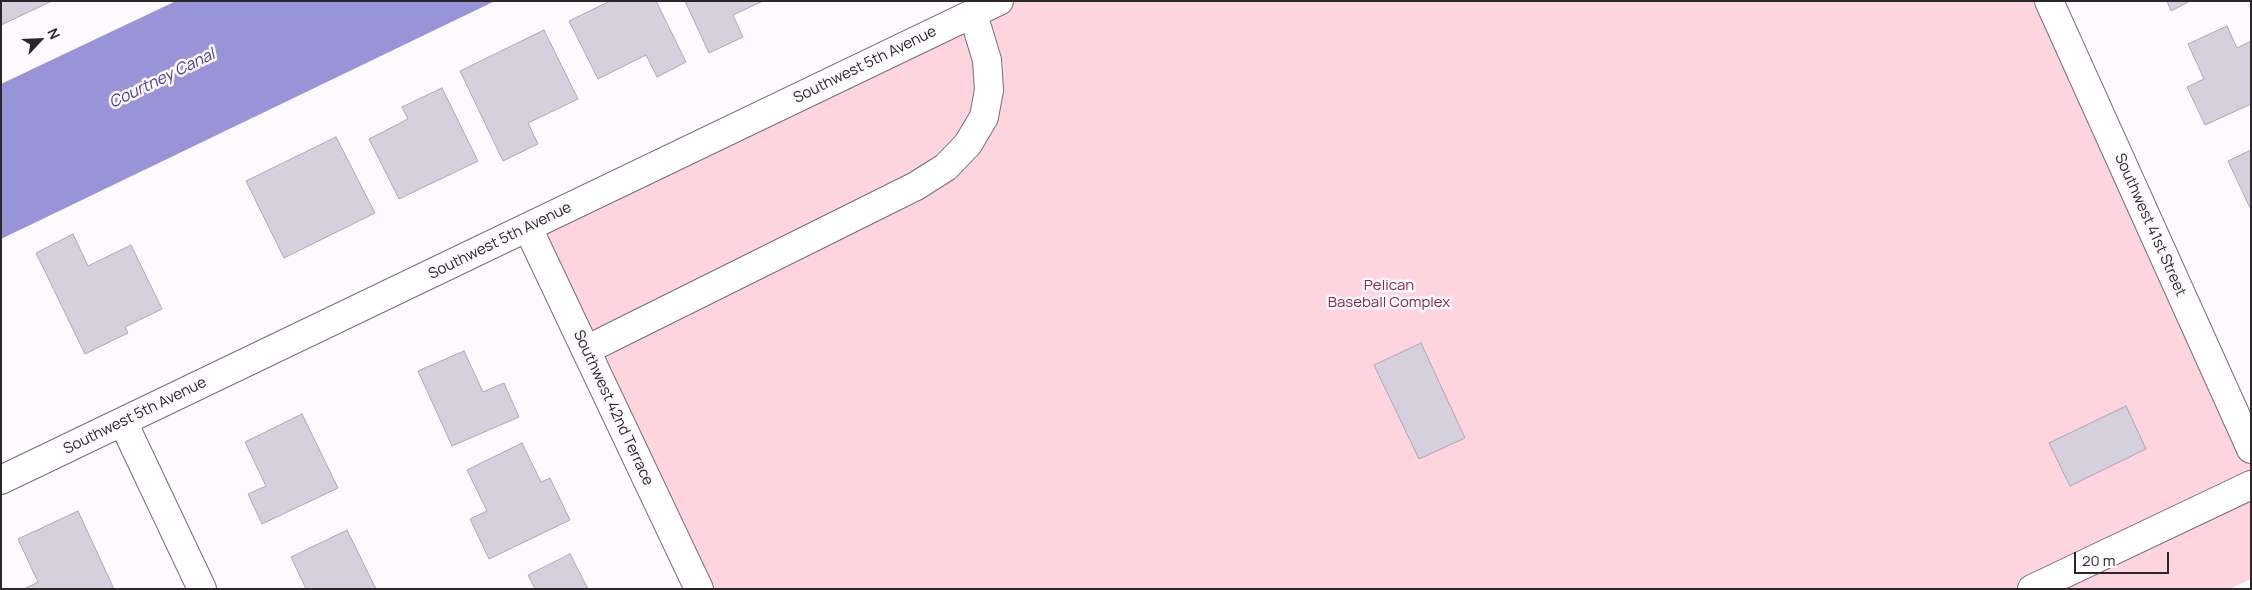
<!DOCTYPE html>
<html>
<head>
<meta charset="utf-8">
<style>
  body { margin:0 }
  #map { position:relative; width:2252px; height:590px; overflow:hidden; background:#fef9fe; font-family:Manrope,sans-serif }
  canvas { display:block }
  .frame { position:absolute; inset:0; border:2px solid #2a262a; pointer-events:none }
  .north { position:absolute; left:15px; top:15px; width:50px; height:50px; -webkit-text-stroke:4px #fef9fe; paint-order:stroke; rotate:65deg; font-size:14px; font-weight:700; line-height:20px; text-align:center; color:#2a262a }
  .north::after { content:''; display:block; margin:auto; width:18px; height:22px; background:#2a262a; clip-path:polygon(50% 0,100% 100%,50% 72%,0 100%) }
  .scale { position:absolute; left:2074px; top:552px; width:95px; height:22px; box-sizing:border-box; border:2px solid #2a262a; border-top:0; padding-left:6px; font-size:15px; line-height:18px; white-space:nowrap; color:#2a262a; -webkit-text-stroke:4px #fef9fe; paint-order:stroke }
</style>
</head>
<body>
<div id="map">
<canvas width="2252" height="590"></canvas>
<div class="frame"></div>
<div class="north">N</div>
<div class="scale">20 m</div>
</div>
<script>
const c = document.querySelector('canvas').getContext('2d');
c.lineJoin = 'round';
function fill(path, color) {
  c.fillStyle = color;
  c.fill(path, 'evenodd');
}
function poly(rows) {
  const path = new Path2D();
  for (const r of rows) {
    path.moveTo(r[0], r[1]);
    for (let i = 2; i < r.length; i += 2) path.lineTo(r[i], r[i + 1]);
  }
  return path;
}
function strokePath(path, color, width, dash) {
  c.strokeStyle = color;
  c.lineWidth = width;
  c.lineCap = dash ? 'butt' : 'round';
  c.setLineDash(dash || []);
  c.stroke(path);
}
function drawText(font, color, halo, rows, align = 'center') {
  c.font = font + ' Manrope,sans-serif';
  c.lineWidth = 5;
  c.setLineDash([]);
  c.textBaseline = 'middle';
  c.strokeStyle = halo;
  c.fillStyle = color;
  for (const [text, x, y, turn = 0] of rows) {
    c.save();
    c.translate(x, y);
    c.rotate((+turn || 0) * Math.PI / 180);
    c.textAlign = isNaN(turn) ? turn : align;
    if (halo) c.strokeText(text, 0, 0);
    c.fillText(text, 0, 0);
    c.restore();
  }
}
fill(poly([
  [999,1,2048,1,2251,449,2251,579,2229,589,700,589,528,228]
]), '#fed4df');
fill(poly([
  [176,1,495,1,1,239,1,84]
]), '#9894d8');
const building = poly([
  [1,1,52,1,1,25,1,1],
  [610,1,656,1,686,62,657,77,646,55,598,79,569,21,610,1],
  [685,1,763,1,733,15,743,37,709,53,685,1],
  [2167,1,2190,1,2171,11,2167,1],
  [2227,26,2237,48,2251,41,2251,104,2205,125,2187,87,2204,79,2188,44,2227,26],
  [544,30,578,99,528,123,538,144,503,161,460,71,544,30],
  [442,88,478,161,399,199,369,139,408,119,402,107,442,88],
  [336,137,375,213,284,258,246,181,336,137],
  [2251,150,2251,210,2228,161,2251,150],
  [73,234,88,266,131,245,162,309,125,327,128,333,85,354,36,253,73,234],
  [1421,343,1465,438,1419,459,1374,365,1421,343],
  [464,351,483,392,504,383,519,417,452,446,418,371,464,351],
  [2126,406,2146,449,2070,486,2049,443,2126,406],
  [302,414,338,488,262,524,248,494,266,486,245,442,302,414],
  [522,443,541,482,550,478,570,520,489,559,470,519,487,511,467,470,522,443],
  [78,511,114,589,24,589,38,582,18,539,78,511],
  [347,530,376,589,306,589,291,557,347,530],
  [570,554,588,589,535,589,528,575,570,554]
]);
fill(building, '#d6d0de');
strokePath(building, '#aca7b3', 1);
const minor = poly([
  [2049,1,2251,449],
  [528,228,699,589],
  [586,350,916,186,946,167,968,144,984,117,989,90,987,60,973,14],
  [123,422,202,589],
  [1,480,999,1],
  [2032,589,2251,485]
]);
strokePath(minor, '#766d77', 30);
strokePath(minor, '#fff', 28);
drawText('15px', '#2a262a', '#fef9fe', [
  ["Southwest 5th Avenue",865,65,-26],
  ["Southwest 41st Street",2150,225,66],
  ["Southwest 5th Avenue",500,241,-26],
  ["Southwest 42nd Terrace",613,408,65],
  ["Southwest 5th Avenue",135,416,-26]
]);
drawText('15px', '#83284a', '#fef9fe', [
  ["Pelican",1389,286],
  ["Baseball Complex",1389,303]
]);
drawText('italic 16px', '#473a8b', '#fef9fe', [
  ["Courtney Canal",162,79,-26]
]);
</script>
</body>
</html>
